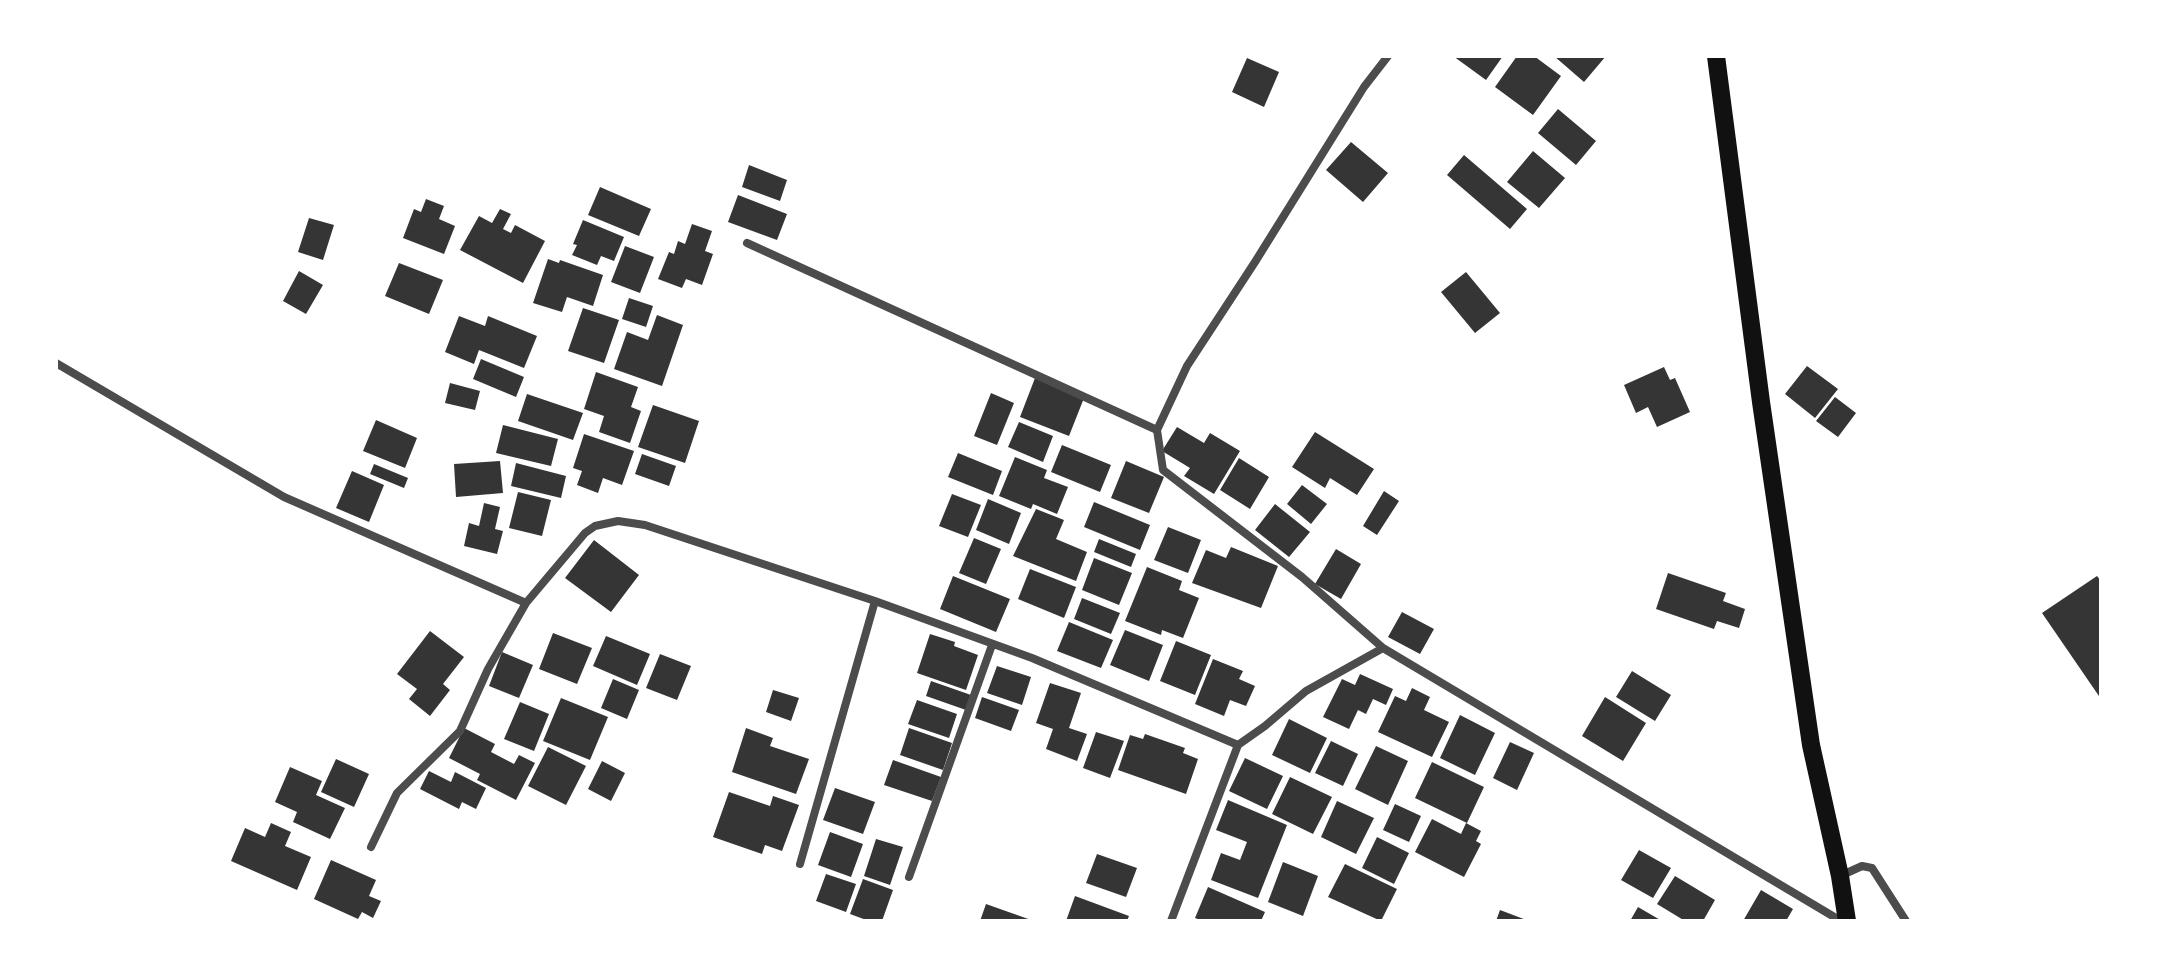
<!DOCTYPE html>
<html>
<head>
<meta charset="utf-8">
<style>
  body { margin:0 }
  #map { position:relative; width:2157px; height:977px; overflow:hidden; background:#fff; font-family:"Exo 2",sans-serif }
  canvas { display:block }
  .frame { position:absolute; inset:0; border:58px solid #fff; pointer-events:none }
</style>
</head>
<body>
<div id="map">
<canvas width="2157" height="977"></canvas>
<div class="frame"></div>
</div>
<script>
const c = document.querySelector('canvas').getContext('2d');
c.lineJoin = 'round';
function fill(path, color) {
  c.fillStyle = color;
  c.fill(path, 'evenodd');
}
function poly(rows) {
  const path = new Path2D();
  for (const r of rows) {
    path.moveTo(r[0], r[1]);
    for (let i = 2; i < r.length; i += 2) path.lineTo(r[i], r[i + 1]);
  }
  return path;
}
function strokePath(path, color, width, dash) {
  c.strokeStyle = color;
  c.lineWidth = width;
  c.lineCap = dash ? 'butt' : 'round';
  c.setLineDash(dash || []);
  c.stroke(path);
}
fill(poly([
  [1453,56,1503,56,1486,80],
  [1517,56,1534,56,1561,76,1533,115,1495,87],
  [1554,56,1606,56,1584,82],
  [1247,58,1279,72,1264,107,1232,92],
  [1558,109,1596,141,1576,165,1538,133],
  [1351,142,1388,173,1363,202,1326,170],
  [1533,151,1565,178,1539,208,1507,182],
  [1464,155,1527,209,1510,229,1447,175],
  [749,165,787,180,780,201,742,187],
  [600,187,651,209,639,236,588,215],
  [738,195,787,214,777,240,728,222],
  [426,199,444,206,439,219,455,226,444,254,403,238,414,209,421,212],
  [500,209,511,214,503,229,511,233,515,225,545,241,523,283,460,250,479,216,492,223],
  [309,218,334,225,323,260,298,252],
  [583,220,624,237,614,261,601,256,597,265,572,255,577,245,573,244],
  [692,224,712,231,705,251,713,254,702,285,686,279,682,288,658,279,669,252,674,254,678,241,685,244],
  [625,246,654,257,640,293,611,282],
  [548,259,559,263,560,260,603,275,593,306,567,297,562,312,533,303],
  [399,263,443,280,429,314,385,296],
  [299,271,323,285,306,314,283,301],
  [1466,272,1500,313,1475,333,1441,292],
  [629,298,653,306,646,327,622,319],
  [583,308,619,320,604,363,568,351],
  [657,315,683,325,662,386,614,369,627,332,648,340],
  [459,316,485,326,488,316,537,336,524,368,479,350,474,364,445,352],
  [481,359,524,377,516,397,473,379],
  [1807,366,1838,389,1815,418,1785,394],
  [1664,367,1670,380,1675,378,1690,412,1657,427,1648,407,1636,413,1624,385],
  [596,372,638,387,631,407,641,411,630,443,599,432,604,416,584,409],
  [1035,378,1084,398,1069,436,1020,417],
  [450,383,480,391,475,410,445,403],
  [991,393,1014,403,997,445,974,436],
  [527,394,583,413,573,440,518,421],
  [1835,397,1856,413,1838,437,1816,421],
  [653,405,699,421,685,463,638,447],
  [376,420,417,438,405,468,363,451],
  [1019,422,1053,436,1043,462,1008,447],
  [503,425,558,439,551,466,496,453],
  [1177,427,1204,443,1210,433,1240,451,1214,494,1184,476,1190,468,1162,451],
  [1315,432,1374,469,1357,495,1330,478,1325,488,1292,467],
  [584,434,634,451,622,485,603,478,598,493,577,485,582,471,573,468],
  [1062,445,1111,465,1100,492,1051,472],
  [958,453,1002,471,993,495,948,477],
  [642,454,676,466,669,486,635,474],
  [1015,457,1047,470,1044,478,1068,487,1057,514,1033,504,1031,509,999,496],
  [1239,458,1269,477,1250,509,1220,490],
  [500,461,503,493,456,497,454,464],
  [1126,461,1164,477,1149,513,1111,498],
  [516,463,566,476,561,498,511,486],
  [374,464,408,478,404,488,370,474],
  [352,471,384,485,369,522,336,508],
  [1302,485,1327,504,1311,524,1287,504],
  [1384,491,1399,501,1377,535,1363,526],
  [518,492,551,500,542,536,509,528],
  [952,494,981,505,968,537,939,526],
  [988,499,1021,513,1009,544,976,530],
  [1094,502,1150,525,1140,550,1084,527],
  [484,503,500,507,495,529,503,531,497,554,464,546,469,523,479,526],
  [1275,504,1310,532,1289,557,1255,530],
  [1036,509,1064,520,1056,539,1087,552,1076,581,1013,556],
  [1168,527,1201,540,1188,573,1154,560],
  [974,538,1001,549,986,584,959,573],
  [1099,539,1136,554,1131,567,1094,552],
  [594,540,639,575,611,612,565,578],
  [1231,547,1278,566,1261,608,1192,583,1206,550,1226,558],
  [1336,549,1361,564,1341,599,1315,584],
  [1094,558,1132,573,1119,605,1082,590],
  [1147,567,1182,581,1179,590,1199,598,1183,638,1162,630,1161,635,1125,621],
  [1030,569,1076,587,1064,618,1018,599],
  [1668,573,1726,593,1723,601,1745,609,1739,628,1717,621,1714,629,1656,609],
  [953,576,1010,599,996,632,940,609],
  [2097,576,2101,581,2101,699,2042,613],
  [1082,598,1120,613,1111,634,1074,619],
  [1402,612,1434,629,1420,654,1388,637],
  [1069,622,1113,640,1101,668,1057,651],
  [1125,630,1163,645,1149,681,1110,665],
  [430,631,464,657,443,684,450,690,430,716,409,699,417,689,397,674],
  [553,633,592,648,577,684,539,669],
  [930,634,955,642,954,646,978,655,966,690,917,673],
  [606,636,650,654,637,685,593,666],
  [1176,641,1211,655,1195,695,1160,681],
  [502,652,533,665,519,698,489,686],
  [660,654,691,666,677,700,646,688],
  [1213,659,1243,671,1239,679,1255,686,1246,706,1230,700,1224,716,1195,704],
  [997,666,1031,677,1022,705,987,693],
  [1632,671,1671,695,1655,721,1616,697],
  [1360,674,1393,689,1386,705,1373,699,1366,714,1358,710,1349,729,1323,717,1342,679,1355,685],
  [613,679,639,690,627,719,601,708],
  [931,681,971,695,966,710,926,696],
  [1050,683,1081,693,1069,728,1087,734,1077,761,1046,749,1053,729,1036,723],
  [1412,688,1430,697,1424,710,1449,722,1432,757,1378,732,1395,696,1406,701],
  [773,690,799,698,791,721,766,712],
  [982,697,1019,710,1011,731,975,718],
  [1605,697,1646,723,1623,761,1582,736],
  [561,698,608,717,590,760,543,741],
  [917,700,957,714,949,738,908,724],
  [520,702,549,714,534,751,504,739],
  [1460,715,1495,733,1475,775,1440,758],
  [1289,719,1327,738,1310,773,1272,755],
  [464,728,495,744,491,752,514,764,519,755,535,763,516,800,477,780,480,774,449,758],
  [746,728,773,738,770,746,809,759,796,794,732,772],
  [909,728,952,743,943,770,900,755],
  [1096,732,1124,741,1110,778,1083,768],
  [1145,734,1185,748,1183,753,1198,759,1186,794,1118,770,1130,735,1143,739],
  [1331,741,1358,754,1343,786,1315,773],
  [1510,742,1534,753,1517,790,1493,778],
  [1376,746,1408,761,1388,805,1355,789],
  [548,747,586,766,566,805,528,786],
  [1245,758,1283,776,1267,809,1229,791],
  [336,759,369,774,354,807,321,792],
  [893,760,941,777,932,801,884,785],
  [602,761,625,773,611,801,588,789],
  [1432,762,1484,787,1467,823,1415,798],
  [290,767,322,781,316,795,345,808,330,839,293,822,297,812,275,802],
  [429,771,451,782,455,772,486,788,476,809,462,802,459,809,420,789],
  [1290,777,1332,797,1313,834,1272,814],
  [835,788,875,802,863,834,823,820],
  [729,792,770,806,773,796,799,805,782,851,765,845,762,854,713,837],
  [1228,800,1287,825,1258,898,1211,880,1221,853,1240,860,1247,842,1216,830],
  [1337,801,1374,818,1356,854,1321,837],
  [1395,804,1421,816,1409,842,1383,830],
  [1432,819,1461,834,1466,823,1481,831,1476,841,1481,844,1464,877,1415,852],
  [271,823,291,832,285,846,311,857,297,890,231,861,245,828,265,837],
  [830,832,863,844,851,877,818,865],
  [1377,837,1409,853,1394,884,1362,868],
  [876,839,903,847,890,885,864,876],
  [1639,850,1671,868,1653,898,1621,880],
  [1097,854,1137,868,1126,897,1086,883],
  [331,860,376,880,369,896,381,901,373,918,362,912,358,919,314,899],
  [1283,862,1318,876,1303,916,1268,902],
  [1345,864,1397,889,1381,921,1328,897],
  [826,874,856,884,846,912,816,901],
  [1675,876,1715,900,1703,921,1685,921,1657,904],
  [863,879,893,890,882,921,869,921,850,914],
  [1208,887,1265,912,1261,921,1203,921,1195,918],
  [1761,890,1793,909,1786,921,1743,921],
  [1075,896,1129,916,1127,921,1066,921],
  [986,904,1034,921,980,921],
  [1638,907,1662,921,1630,921],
  [1500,910,1529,921,1496,921]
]), '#353535');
strokePath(poly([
  [747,243,1157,430],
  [56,363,284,497,526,603,585,533,595,526,618,521,645,525,875,601,1032,658,1238,745,1265,726,1306,691,1383,648,1841,921],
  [1383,648,1302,577,1163,470,1157,430,1187,366,1255,262,1364,87,1388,56],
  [371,847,397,793,460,731,488,669,526,603],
  [800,864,875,601],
  [1840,876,1862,866,1872,868,1906,921],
  [909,877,992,645],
  [1171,921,1238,745]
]), '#4c4c4c', 8);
strokePath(poly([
  [1716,56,1761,402,1811,745,1840,876,1847,921]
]), '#111', 18);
</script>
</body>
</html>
